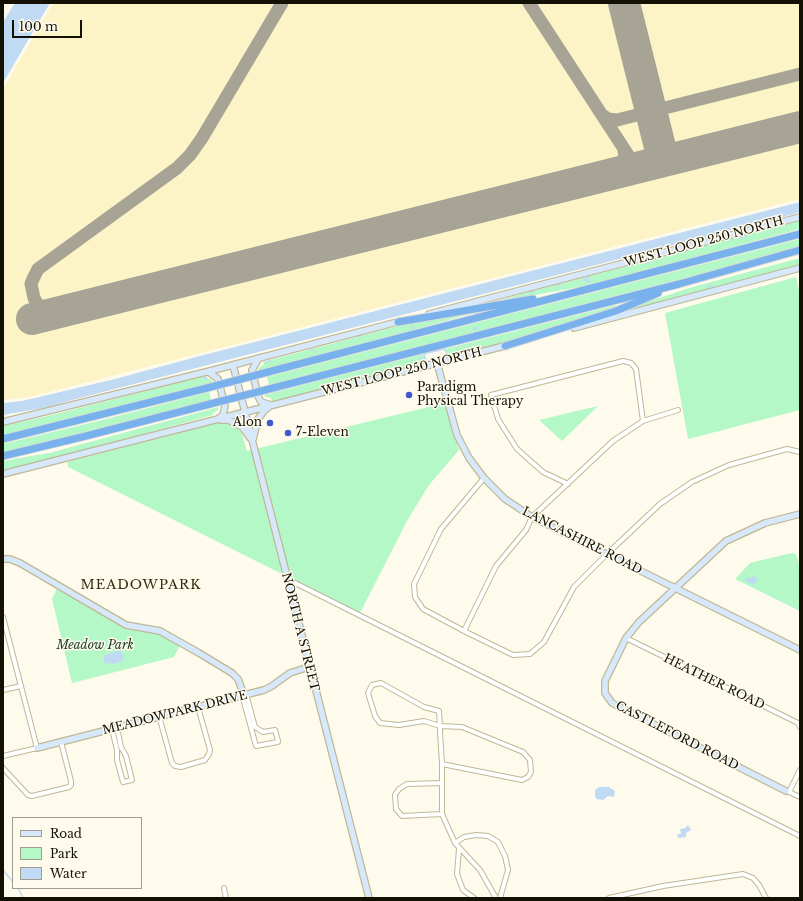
<!DOCTYPE html>
<html>
<head>
<meta charset="utf-8">
<style>
  body { margin:0 }
  #map { position:relative; width:803px; height:901px; overflow:hidden; background:#fefbed; font-family:"Libre Baskerville",serif }
  canvas { display:block }
  .frame { position:absolute; inset:0; border:4px solid #131004; pointer-events:none }
  .legend { position:absolute; left:12px; top:817px; width:130px; height:72px; box-sizing:border-box; background:#fefbed; border:1px solid #a09d90; margin:0; padding:5px 7px; list-style:none; font-size:12px; color:#131004 }
  .legend li { display:flex; align-items:center; gap:8px; height:20px }
  .legend b { width:20px; border:1px solid #a09d90 }
  .scale { position:absolute; left:12px; top:20px; width:70px; height:18px; box-sizing:border-box; border:2px solid #131004; border-top:0; padding-left:5px; font-size:12px; line-height:14px; white-space:nowrap; color:#131004; -webkit-text-stroke:3px #fefbed; paint-order:stroke }
</style>
</head>
<body>
<div id="map">
<canvas width="803" height="901"></canvas>
<div class="frame"></div>
<ul class="legend">
<li><b style="height:5px;background:#d7e8fa"></b>Road</li>
<li><b style="height:11px;background:#b3f8c6"></b>Park</li>
<li><b style="height:11px;background:#c1daf4"></b>Water</li>
</ul>
<div class="scale">100 m</div>
</div>
<script>
const c = document.querySelector('canvas').getContext('2d');
c.lineJoin = 'round';
function fill(path, color) {
  c.fillStyle = color;
  c.fill(path, 'evenodd');
}
function poly(rows) {
  const path = new Path2D();
  for (const r of rows) {
    path.moveTo(r[0], r[1]);
    for (let i = 2; i < r.length; i += 2) path.lineTo(r[i], r[i + 1]);
  }
  return path;
}
function strokePath(path, color, width, dash) {
  c.strokeStyle = color;
  c.lineWidth = width;
  c.lineCap = dash ? 'butt' : 'round';
  c.setLineDash(dash || []);
  c.stroke(path);
}
function drawText(font, color, halo, rows, align = 'center') {
  c.font = font + ' "Libre Baskerville",serif';
  c.lineWidth = 3;
  c.setLineDash([]);
  c.textBaseline = 'middle';
  c.strokeStyle = halo;
  c.fillStyle = color;
  for (const [text, x, y, turn = 0] of rows) {
    c.save();
    c.translate(x, y);
    c.rotate((+turn || 0) * Math.PI / 180);
    c.textAlign = isNaN(turn) ? turn : align;
    if (halo) c.strokeText(text, 0, 0);
    c.fillText(text, 0, 0);
    c.restore();
  }
}
fill(poly([
  [53,3,800,3,800,199,30,397,3,400,3,89]
]), '#fcf3c7');
fill(poly([
  [800,221,800,229,703,255,584,286,503,301,504,299,521,294],
  [800,239,800,248,269,386,267,377],
  [800,258,800,265,624,312,624,310,689,288],
  [796,277,800,295,800,410,688,439,665,313],
  [616,305,617,307,531,336,447,357,445,349],
  [474,311,474,313,402,333,258,371,259,368,264,364,263,362,394,327],
  [424,354,426,362,302,394,272,402,271,398,266,397,264,395],
  [205,376,206,379,210,379,214,383,44,427,3,436,3,426,48,416],
  [209,392,211,400,116,426,3,453,3,444,106,419],
  [445,403,459,450,429,485,408,519,360,613,68,467,67,462,221,422,229,424,238,429,242,434,247,451],
  [598,406,562,441,539,420],
  [219,407,218,410,213,413,213,415,126,439,3,471,3,461,49,453],
  [794,553,797,556,800,568,800,611,735,579,750,563,787,554],
  [58,586,124,626,160,631,180,645,174,657,72,683,52,599]
]), '#b3f8c6');
fill(poly([
  [15,3,50,3,3,83,3,22],
  [800,202,800,212,794,214,76,399,43,408,3,415,3,403,22,401,115,379,196,357],
  [753,576,758,578,754,585,745,581,747,577,752,579],
  [120,650,124,657,123,661,113,664,105,663,104,661,103,656],
  [599,787,609,787,615,791,614,797,608,796,603,800,596,799,595,795,595,790],
  [688,825,691,830,686,833,686,837,678,838,677,834,681,834,680,829,685,828]
]), '#c1daf4');
strokePath(poly([
  [738,238,747,236],
  [646,263,653,261],
  [589,277,589,281,587,282,586,279,584,280,584,279,589,277],
  [557,285,561,284],
  [710,285,713,288,708,290,708,286,710,285],
  [530,292,534,291],
  [676,298,683,296],
  [412,326,413,330],
  [476,327,476,329,474,330,474,328,476,327],
  [358,336,362,335],
  [482,348,486,347],
  [445,349,447,357,426,362,424,354,445,349],
  [311,350,315,349],
  [419,356,421,360],
  [266,362,270,361],
  [397,370,401,369],
  [199,377,203,376],
  [206,377,207,378,206,379,204,378,206,377],
  [354,381,366,378],
  [181,382,185,381],
  [291,397,303,394],
  [3,870,13,882],
  [18,888,23,898]
]), '#c1daf4', 1.5);
strokePath(poly([
  [529,3,630,158,638,164,648,165],
  [602,115,608,119,617,120,800,74],
  [638,115,644,109,648,98],
  [648,165,653,162,658,157,660,147],
  [617,172,625,163,624,149],
  [57,312,45,310,36,302,34,298,31,284,33,279,38,269,177,168,190,155,202,138,282,3]
]), '#a7a496', 13);
strokePath(poly([
  [624,3,660,147],
  [32,319,800,127]
]), '#a7a496', 32);
const street = poly([
  [484,478,441,529,414,584,415,597,423,609,464,631,513,655,530,654,544,642,574,587,607,554,660,504,692,482,729,465,787,449,800,452],
  [568,484,543,472,517,449,498,419,491,395,623,361,631,363,636,369,643,421],
  [287,579,800,836],
  [3,617,37,748,3,756],
  [464,631,496,566,526,530,532,517,613,441,643,421,678,410],
  [626,638,798,723,800,727],
  [3,690,21,686],
  [242,695,256,746,278,742,278,741,275,730,263,732,255,727,246,694],
  [159,716,172,763,175,766,181,767,205,760,209,754,210,750,198,707],
  [112,729,117,750,117,760,123,782,132,780,126,756,121,747,117,727],
  [442,764,522,780,528,777,531,772,530,760,523,752,462,727,440,726,424,721,399,725,380,723,375,716,368,693,372,685,381,683,424,707,439,711,440,726,440,732,442,764,442,814,455,843,480,870,496,898],
  [3,768,28,795,32,796,69,787,71,785,71,781,61,742],
  [787,791,800,797],
  [789,792,800,770],
  [442,814,402,816,396,809,395,795,399,789,407,784,442,783],
  [455,843,464,837,476,835,488,836,498,842,505,856,508,870,500,898],
  [459,849,457,874,463,890,474,898],
  [224,888,226,898],
  [609,898,663,886,743,874,753,878,759,885,766,898]
]);
const secondary = poly([
  [429,314,800,217],
  [574,328,800,268],
  [259,358,252,370,258,396,261,402,271,405],
  [437,363,457,435,469,458,484,478,505,499,532,517,800,650],
  [233,365,369,898],
  [206,372,209,372,218,379,225,406,223,415,219,418],
  [221,420,228,420,242,427,250,438],
  [3,422,206,372,401,321],
  [253,439,258,419,264,411,269,407],
  [3,474,508,345],
  [3,559,10,559,20,563,126,625,160,631,199,653,232,673,238,679,244,695],
  [37,748,264,690,272,686,290,673,309,667],
  [786,791,612,703,605,693,605,681,626,638,639,622,726,541,765,523,800,514]
]);
const highway = poly([
  [398,322,533,299],
  [505,346,616,311,658,293],
  [268,372,800,234],
  [273,388,679,284,800,250],
  [3,439,207,388],
  [3,456,86,436,210,404]
]);
strokePath(street, '#bfb895', 6);
strokePath(secondary, '#bfb895', 8);
strokePath(highway, '#d9d9d7', 9);
strokePath(street, '#fff', 4);
strokePath(secondary, '#d7e8fa', 5.5);
strokePath(highway, '#79b1ed', 7);
const highwayBridge = poly([
  [207,388,268,372],
  [210,404,273,388]
]);
strokePath(highwayBridge, '#d9d9d7', 9, []);
strokePath(highwayBridge, '#79b1ed', 7);
for (const [x, y, r, color] of [
  [409,395,4,"#4059cc"],
  [270,423,4,"#4059cc"],
  [288,433,4,"#4059cc"]
]) {
  const dot = new Path2D();
  dot.arc(x, y, r, 0, 2 * Math.PI);
  c.fillStyle = color;
  c.fill(dot);
  strokePath(dot, '#fefbed', 1.5);
}
drawText('12px', '#131004', '#fefbed', [
  ["WEST LOOP 250 NORTH",704,242,-15],
  ["WEST LOOP 250 NORTH",402,372,-14],
  ["LANCASHIRE ROAD",582,541,27],
  ["NORTH A STREET",300,632,76],
  ["HEATHER ROAD",714,682,26],
  ["MEADOWPARK DRIVE",175,713,-14],
  ["CASTLEFORD ROAD",677,736,27]
]);
drawText('12px', '#131004', '#fefbed', [
  ["Paradigm",417,388],
  ["Physical Therapy",417,402],
  ["Alon",262,423,"right"],
  ["7-Eleven",296,433]
], 'left');
drawText('italic 12px', '#163822', '#fefbed', [
  ["Meadow Park",95,646]
]);
c.letterSpacing = '1px';
drawText('13px', '#332d0d', '#fefbed', [
  ["MEADOWPARK",141,585]
]);
c.letterSpacing = '0px';
</script>
</body>
</html>
